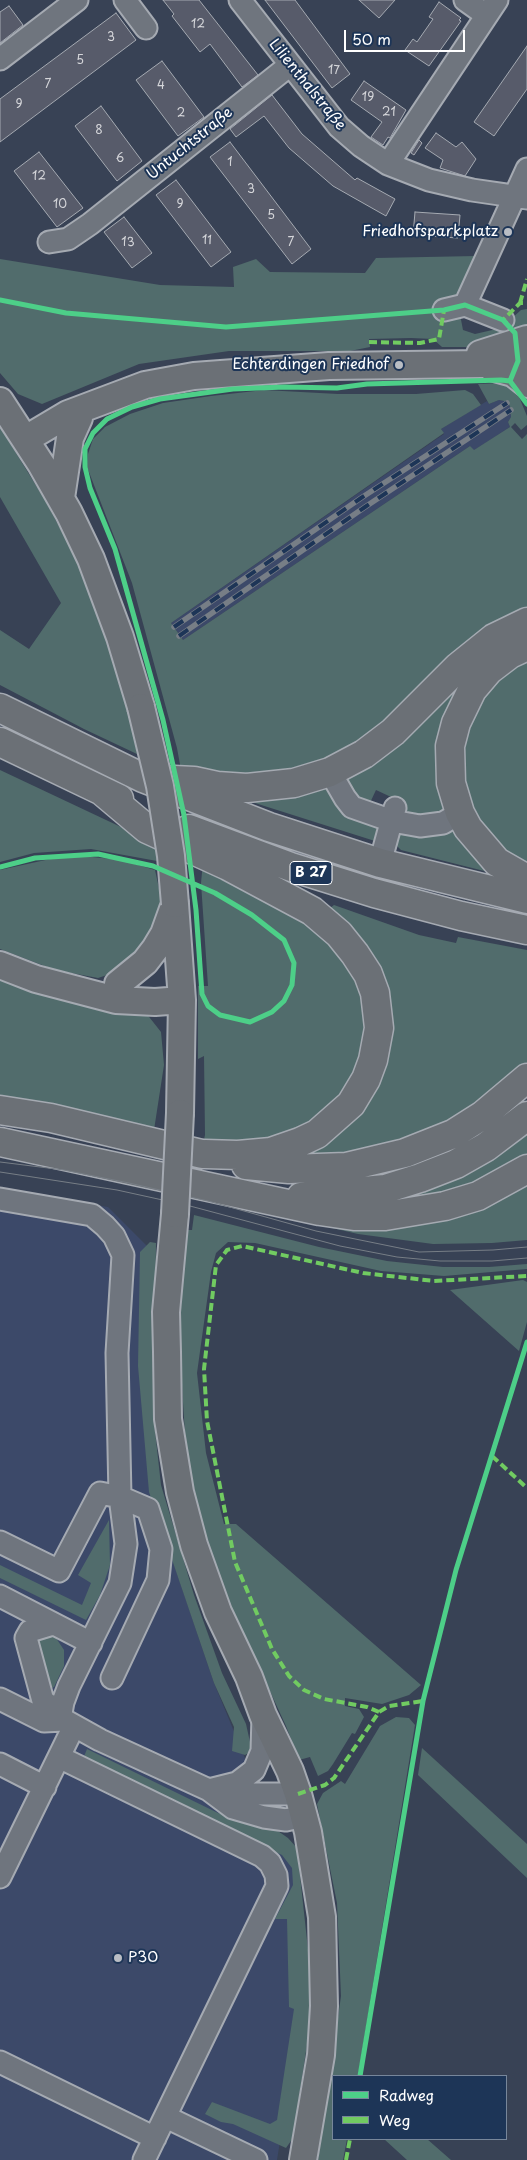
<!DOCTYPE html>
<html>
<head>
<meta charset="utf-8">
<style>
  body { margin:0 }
  #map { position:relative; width:527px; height:2160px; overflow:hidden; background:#384255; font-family:"Playpen Sans",sans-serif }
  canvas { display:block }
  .legend { position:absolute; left:332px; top:2075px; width:175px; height:65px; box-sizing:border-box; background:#1d3557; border:1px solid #77869a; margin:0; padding:6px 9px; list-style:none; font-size:15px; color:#fff }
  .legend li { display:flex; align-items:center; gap:10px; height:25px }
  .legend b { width:25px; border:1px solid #77869a }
  .scale { position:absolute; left:344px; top:30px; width:121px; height:22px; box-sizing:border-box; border:2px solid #fff; border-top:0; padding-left:6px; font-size:15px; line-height:18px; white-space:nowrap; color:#fff; -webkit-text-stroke:4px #1d3557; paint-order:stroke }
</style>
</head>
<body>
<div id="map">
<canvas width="527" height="2160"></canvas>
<ul class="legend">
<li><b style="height:6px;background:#4dcf88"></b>Radweg</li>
<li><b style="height:6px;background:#71cb61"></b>Weg</li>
</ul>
<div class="scale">50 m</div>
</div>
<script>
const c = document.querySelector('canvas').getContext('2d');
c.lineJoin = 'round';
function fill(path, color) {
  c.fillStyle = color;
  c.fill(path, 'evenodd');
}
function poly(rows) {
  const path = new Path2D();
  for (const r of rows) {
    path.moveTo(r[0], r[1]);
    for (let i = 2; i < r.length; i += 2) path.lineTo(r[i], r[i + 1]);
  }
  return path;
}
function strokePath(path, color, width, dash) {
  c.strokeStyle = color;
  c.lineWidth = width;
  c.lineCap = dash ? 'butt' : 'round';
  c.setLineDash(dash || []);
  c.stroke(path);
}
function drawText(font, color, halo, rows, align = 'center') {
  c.font = font + ' "Playpen Sans",sans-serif';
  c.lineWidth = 4;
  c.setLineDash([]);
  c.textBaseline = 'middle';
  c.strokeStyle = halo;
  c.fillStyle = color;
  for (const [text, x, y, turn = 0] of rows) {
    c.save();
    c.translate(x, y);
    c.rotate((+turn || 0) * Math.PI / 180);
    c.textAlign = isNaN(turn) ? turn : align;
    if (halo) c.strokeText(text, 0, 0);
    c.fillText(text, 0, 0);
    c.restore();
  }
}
fill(poly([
  [499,400,504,401,510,406,511,417,508,422,510,427,473,451,470,446,183,640,171,623,444,434,441,429,487,401,489,404],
  [0,1189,108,1207,150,1249,154,1505,214,1683,256,1785,297,1871,304,1992,277,2160,0,2160]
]), '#3c4969');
fill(poly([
  [476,256,457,299,463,330,475,334,501,328,511,338,477,347,442,347,433,339,411,338,369,339,370,347,350,351,229,351,139,364,42,404,18,394,0,373,0,259,160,285,234,287,233,267,256,259,270,272,365,273,376,258],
  [527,309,527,333,519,335,510,320,521,310],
  [501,383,510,386,517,392,527,416,527,425,521,430,515,423,511,427,522,439,527,434,527,613,374,738,289,779,181,770,177,748,132,583,87,467,88,454,93,439,105,427,130,414,163,403,211,396,264,390,338,394,416,394,465,390,473,394,481,405,441,429,444,433,171,623,183,640,470,446,474,450,510,427,508,422,511,417,510,406,504,401,499,400,489,404,478,384],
  [0,427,45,500,88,580,124,681,137,754,84,729,0,685,0,630,29,649,61,603,0,497],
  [527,658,527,869,486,837,468,806,463,770,467,726,485,695,515,664],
  [459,676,460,693,451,812,442,820,403,812,404,803,376,790,368,807,350,796,346,776],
  [0,770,157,844,157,861,91,849,34,853,0,862],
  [328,784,380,827,378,842,255,803,255,798],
  [398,827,458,828,488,872,401,850,397,846,393,835],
  [83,856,121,860,155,870,162,902,154,935,119,971,98,978,55,970,0,949,0,870,50,859],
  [203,862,289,904,356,966,372,1025,346,1098,311,1131,271,1146,203,1144,205,1135,204,1056,198,1059,198,986,208,986,201,883],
  [334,905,419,935,456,943,458,937,527,950,527,1066,451,1127,350,1159,284,1154,329,1135,386,1037,326,911],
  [0,976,44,996,102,1008,146,1013,161,1032,164,1065,154,1130,0,1095],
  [527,1127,527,1156,470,1188,393,1207,339,1202],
  [527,1184,527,1240,492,1243,433,1244,358,1234,285,1217],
  [194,1215,319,1247,387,1261,443,1267,489,1267,527,1264,527,1269,444,1276,381,1271,255,1243,228,1242,216,1253,211,1272,197,1373,206,1453,224,1524,236,1524,421,1685,409,1695,382,1704,345,1698,345,1706,359,1709,364,1717,355,1734,352,1733,333,1764,328,1771,318,1776,310,1757,299,1760,286,1726,233,1611,218,1573,201,1522,186,1450,179,1338,186,1230,192,1230],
  [150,1242,156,1243,154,1422,161,1485,194,1595,222,1673,246,1724,252,1751,245,1755,232,1751,234,1727,214,1683,149,1492,138,1366,140,1252],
  [523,1280,527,1282,527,1322,519,1351,450,1290],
  [109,1520,110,1565,100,1595,86,1620,0,1578,0,1565,82,1605,91,1583,78,1575],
  [47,1634,56,1638,64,1650,64,1666,54,1687,48,1690,32,1636],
  [396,1717,409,1718,415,1725,358,2076,333,2076,333,2139,347,2139,343,2160,318,2160,341,1996,337,1903,317,1804,323,1793,341,1781,345,1784,380,1726],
  [422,1748,527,1844,527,1878,418,1775],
  [87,1749,218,1813,275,1829,288,1838,297,1848,310,1968,309,2031,293,2138,286,2148,233,2124,221,2122,205,2114,212,2102,270,2124,277,2120,294,2009,289,2007,287,1919,275,1919,293,1885,292,1868,282,1855,83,1759],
  [384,2139,427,2139,451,2160,407,2160]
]), '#516c6c');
const building = poly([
  [163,0,199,0,258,75,242,87,210,44,200,52,172,16,174,14,163,0],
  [265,0,295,0,350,74,332,88,265,0],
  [359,0,395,0,379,18,359,0],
  [439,2,461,18,459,20,461,21,429,66,405,50,413,39,417,42,433,19,429,17,439,2],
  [9,6,23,25,0,43,0,12,9,6],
  [116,13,136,40,0,142,0,99,116,13],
  [527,46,527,89,494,136,474,122,527,46],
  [162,61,204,117,178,136,136,80,162,61],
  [364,81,406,110,390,138,388,137,383,145,371,137,382,122,351,100,364,81],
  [272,95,302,134,355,180,357,178,395,199,386,216,333,186,289,148,264,116,236,137,230,129,272,95],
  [101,106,142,161,117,181,75,126,101,106],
  [436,133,456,147,462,142,476,159,465,176,440,168,443,160,425,148,436,133],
  [419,140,422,143,414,155,411,153,419,140],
  [230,142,311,249,292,264,210,157,230,142],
  [39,152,83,208,57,227,14,171,39,152],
  [176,180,231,252,211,267,156,195,176,180],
  [415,212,460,215,458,238,413,235,415,212],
  [124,217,152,253,132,268,104,232,124,217]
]);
fill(building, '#575b6a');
strokePath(building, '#a5aab2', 1);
const minor = poly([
  [125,0,146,28],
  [240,0,339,127,361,146,388,164,429,180,472,190,527,198],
  [465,0,486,15],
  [0,59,77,0],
  [388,164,497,0],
  [49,242,68,239,90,224,290,65],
  [465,305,527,169],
  [444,310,465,305,503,320],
  [330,772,345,798,352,807,392,821,420,826,443,823,460,813],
  [380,863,395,808],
  [0,1199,92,1215,105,1226,114,1236,123,1255,117,1353,120,1497,126,1544,120,1583,69,1686,63,1702,61,1713,64,1720],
  [0,1542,59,1571,100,1493,120,1497,148,1509,161,1549,158,1580,112,1678],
  [0,1596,91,1643],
  [53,1624,30,1631,26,1638,43,1701,61,1713],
  [0,1699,44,1721,64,1720,100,1740,209,1790,233,1808,264,1817,286,1820,303,1816],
  [59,1757,262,1856,270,1863,276,1875,277,1886,144,2160],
  [0,1764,45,1787],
  [209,1790,237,1783,254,1770,262,1751,263,1715],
  [220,1791,244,1794,298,1794],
  [0,1877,74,1726],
  [0,2062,155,2138],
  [166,2117,256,2160]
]);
const major = poly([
  [480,354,527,339],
  [491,367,513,373,527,384],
  [0,401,41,464,69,513,91,559,120,637,141,707],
  [26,439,68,414,145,385,194,376,329,366,481,364,518,361,527,363],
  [61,498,70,438,79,418],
  [175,904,182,1000,180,1113],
  [0,965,36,979,116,1000,155,1002,182,1000],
  [118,984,145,962,155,949,164,934,173,909],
  [175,1214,166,1312,167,1352,168,1419,180,1492,194,1545,218,1612,249,1677,263,1715,290,1771,298,1794,308,1832,322,1917,324,2006,321,2055,303,2160]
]);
const highway = poly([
  [527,646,510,654,489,670,472,690,456,723,450,746,451,783,460,813,468,828,497,862,527,879],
  [0,708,143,778,269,827,380,863,527,899],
  [0,742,119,799],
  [174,780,194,781,217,786,247,788,294,783,330,772,364,754,393,732,458,667,494,638,527,622],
  [103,792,147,829,228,866,312,911,339,934,355,954,368,974,375,993,379,1028,373,1060,366,1079,351,1104,317,1134,300,1142,271,1152,238,1155,205,1154],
  [189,829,291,867,374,893,461,916,527,930],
  [0,1110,51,1118,202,1154],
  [0,1142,320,1211,354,1216,385,1216,445,1206,478,1196,527,1169],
  [246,1165,289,1169,346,1167,405,1153,453,1134,483,1115,527,1078],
  [301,1197,385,1189,420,1178,456,1164,486,1147,527,1116]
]);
strokePath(minor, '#a5aab2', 25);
strokePath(major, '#a5aab2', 30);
strokePath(highway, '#a5aab2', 31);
strokePath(minor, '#6f757e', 21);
strokePath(major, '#6b7076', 26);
strokePath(highway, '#6b7076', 28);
strokePath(poly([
  [0,1162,64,1170,129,1183,208,1201,316,1231,419,1252,493,1250,527,1247],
  [0,1172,117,1190,190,1206,340,1246,397,1257,440,1261,492,1261,527,1258]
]), '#777e86', 1);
const rail = poly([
  [174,627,361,498,507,403],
  [179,636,365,507,511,410]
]);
strokePath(rail, '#777e86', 5.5);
strokePath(rail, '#1d3557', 4, [11]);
const majorBridge = poly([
  [141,707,160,786,171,856,175,904],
  [175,1214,180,1113]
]);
strokePath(majorBridge, '#a5aab2', 30, []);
strokePath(majorBridge, '#6b7076', 26);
strokePath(poly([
  [520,303,527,279],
  [507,323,503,320,520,303,527,303],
  [369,342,420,343,439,339,444,310,440,310],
  [492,1456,527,1488],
  [379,1712,367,1707,324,1699,304,1690,289,1676,272,1649,235,1562,207,1421,204,1369,216,1265,227,1250,242,1246,363,1273,434,1281,527,1276],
  [298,1794,325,1785,334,1778,379,1712,389,1706,423,1701],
  [346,2160,350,2139]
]), '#71cb61', 4, [8, 4]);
strokePath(poly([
  [0,300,66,313,226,327,444,310,465,305,503,320,515,333,518,361,510,381],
  [0,867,35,858,98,854,153,866,215,893,252,915,284,940,294,963,292,985,284,1001,272,1012,250,1022,220,1015,208,1006,202,994,196,910,184,815,163,720,115,549,90,488,85,467,85,449,93,433,107,419,132,407,160,399,233,389,285,387,337,388,367,384,501,380,510,381,527,404],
  [360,2076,423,1701,456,1570,527,1342]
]), '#4dcf88', 5);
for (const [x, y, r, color] of [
  [508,232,5,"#b9bdc4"],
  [399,365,5,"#b9bdc4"],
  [118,1958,5,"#b9bdc4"]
]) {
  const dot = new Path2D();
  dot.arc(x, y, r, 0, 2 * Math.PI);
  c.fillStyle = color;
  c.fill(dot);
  strokePath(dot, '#1d3557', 2);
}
drawText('12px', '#d5d6da', null, [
  ["12",198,25],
  ["3",111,38],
  ["5",80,61],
  ["17",334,71],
  ["7",48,85],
  ["4",161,86],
  ["19",368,98],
  ["9",19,105],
  ["21",389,113],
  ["2",181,114],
  ["8",99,131],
  ["6",120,159],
  ["1",230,163],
  ["12",39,177],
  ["3",251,190],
  ["10",60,205],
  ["9",180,205],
  ["5",271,216],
  ["11",207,241],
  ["13",128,243],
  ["7",291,243]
]);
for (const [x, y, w] of [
  [311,873,42]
]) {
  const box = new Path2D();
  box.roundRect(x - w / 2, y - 11.5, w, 23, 4);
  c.fillStyle = '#1d3557';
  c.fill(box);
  strokePath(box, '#fff', 1);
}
drawText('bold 14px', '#fff', null, [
  ["B 27",311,873]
]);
drawText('15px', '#fff', '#1d3557', [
  ["Lilienthalstraße",307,85,51],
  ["Untuchtstraße",190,144,-39]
]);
drawText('15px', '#fff', '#1d3557', [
  ["Friedhofsparkplatz",498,232],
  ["Echterdingen Friedhof",389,365],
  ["P30",128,1958,"left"]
], 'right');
</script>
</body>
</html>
